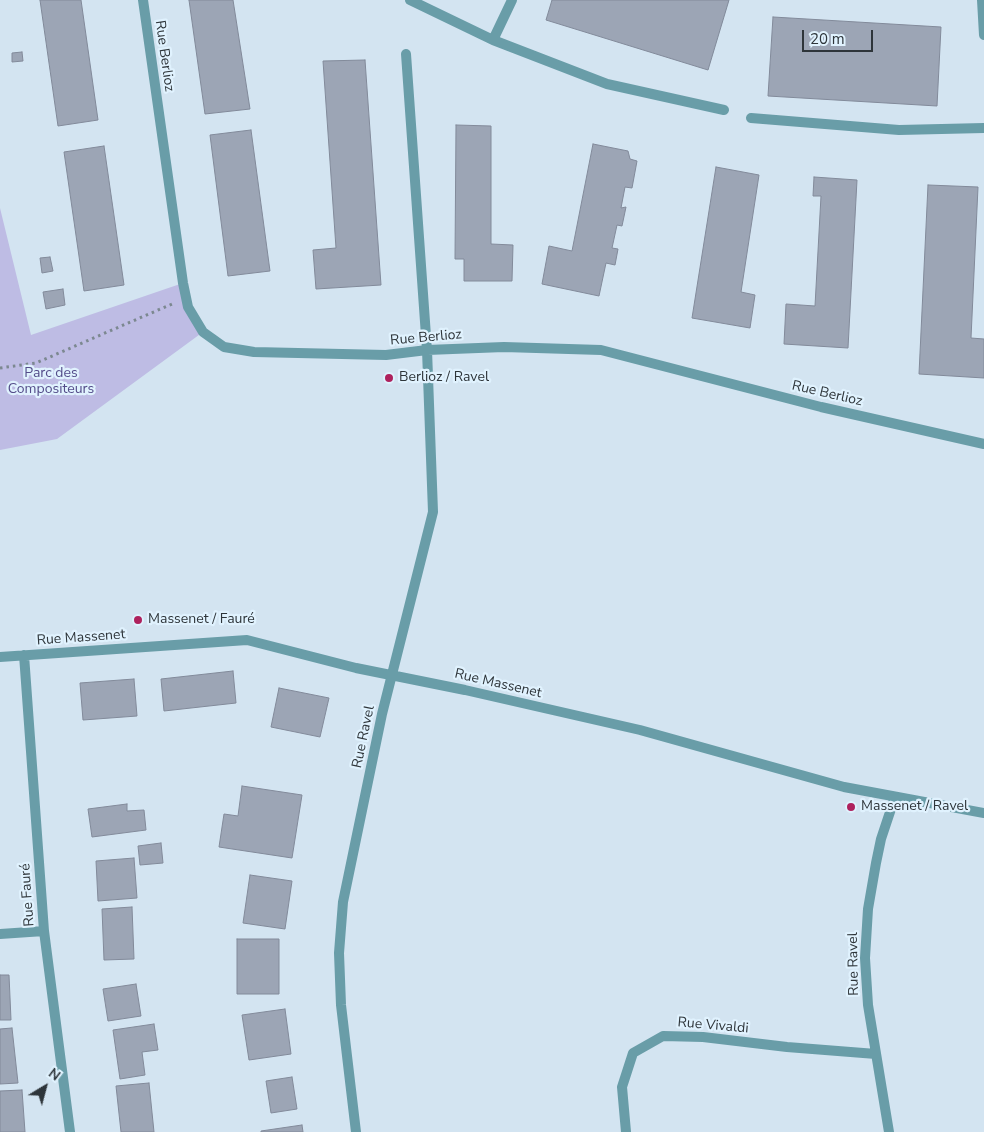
<!DOCTYPE html>
<html>
<head>
<meta charset="utf-8">
<style>
  body { margin:0 }
  #map { position:relative; width:984px; height:1132px; overflow:hidden; background:#d3e4f1; font-family:"Nunito Sans",sans-serif }
  canvas { display:block }
  .north { position:absolute; left:20px; top:1062px; width:50px; height:50px; -webkit-text-stroke:4px #e0f2fe; paint-order:stroke; rotate:37deg; font-size:14px; font-weight:700; line-height:20px; text-align:center; color:#2e353a }
  .north::after { content:''; display:block; margin:auto; width:18px; height:22px; background:#2e353a; clip-path:polygon(50% 0,100% 100%,50% 72%,0 100%) }
  .scale { position:absolute; left:802px; top:30px; width:71px; height:22px; box-sizing:border-box; border:2px solid #2e353a; border-top:0; padding-left:6px; font-size:15px; line-height:18px; white-space:nowrap; color:#2e353a; -webkit-text-stroke:4px #e0f2fe; paint-order:stroke }
</style>
</head>
<body>
<div id="map">
<canvas width="984" height="1132"></canvas>
<div class="north">N</div>
<div class="scale">20 m</div>
</div>
<script>
const c = document.querySelector('canvas').getContext('2d');
c.lineJoin = 'round';
function fill(path, color) {
  c.fillStyle = color;
  c.fill(path, 'evenodd');
}
function poly(rows) {
  const path = new Path2D();
  for (const r of rows) {
    path.moveTo(r[0], r[1]);
    for (let i = 2; i < r.length; i += 2) path.lineTo(r[i], r[i + 1]);
  }
  return path;
}
function strokePath(path, color, width, dash) {
  c.strokeStyle = color;
  c.lineWidth = width;
  c.lineCap = dash ? 'butt' : 'round';
  c.setLineDash(dash || []);
  c.stroke(path);
}
function drawText(font, color, halo, rows, align = 'center') {
  c.font = font + ' "Nunito Sans",sans-serif';
  c.lineWidth = 4.5;
  c.setLineDash([]);
  c.textBaseline = 'middle';
  c.strokeStyle = halo;
  c.fillStyle = color;
  for (const [text, x, y, turn = 0] of rows) {
    c.save();
    c.translate(x, y);
    c.rotate((+turn || 0) * Math.PI / 180);
    c.textAlign = isNaN(turn) ? turn : align;
    if (halo) c.strokeText(text, 0, 0);
    c.fillText(text, 0, 0);
    c.restore();
  }
}
fill(poly([
  [0,208,31,335,183,283,203,332,57,439,0,450]
]), '#bebce4');
const building = poly([
  [40,0,81,0,98,120,58,126,40,0],
  [189,0,233,0,250,109,205,114,189,0],
  [552,0,729,0,708,70,546,20,552,0],
  [773,17,941,27,937,106,768,96,773,17],
  [22,52,23,61,12,62,12,53,22,52],
  [365,60,381,285,316,289,313,250,336,248,323,61,365,60],
  [456,125,491,126,491,244,513,245,512,281,464,281,464,259,455,259,456,125],
  [251,130,270,271,228,276,210,135,251,130],
  [593,144,628,151,630,159,637,161,632,188,625,187,621,208,626,207,622,226,617,225,612,248,618,249,615,265,606,263,599,296,542,284,549,246,572,251,593,144],
  [104,146,124,285,84,291,64,152,104,146],
  [716,167,759,175,741,292,755,295,750,328,692,318,716,167],
  [814,177,857,180,848,348,784,344,786,304,815,306,821,196,813,196,814,177],
  [928,185,978,187,971,338,984,339,984,378,919,374,928,185],
  [50,257,53,271,42,273,40,258,50,257],
  [63,289,65,305,46,309,43,292,63,289],
  [233,671,236,703,164,711,161,679,233,671],
  [134,679,137,716,83,720,80,683,134,679],
  [279,688,329,698,320,737,271,727,279,688],
  [242,786,302,795,292,858,219,847,224,814,238,816,242,786],
  [127,804,127,811,144,810,146,830,92,837,88,809,127,804],
  [161,843,163,863,140,865,138,846,161,843],
  [134,858,137,898,98,901,96,861,134,858],
  [250,875,292,881,285,929,243,923,250,875],
  [132,907,134,959,104,960,102,909,132,907],
  [237,939,279,939,279,994,237,994,237,939],
  [0,975,9,975,11,1020,0,1020,0,975],
  [136,984,141,1016,108,1021,103,989,136,984],
  [285,1009,291,1054,249,1060,242,1015,285,1009],
  [154,1024,158,1050,142,1052,145,1075,120,1079,113,1030,154,1024],
  [12,1028,18,1083,0,1084,0,1029,12,1028],
  [292,1077,297,1109,271,1113,266,1081,292,1077],
  [149,1083,154,1132,121,1132,116,1086,149,1083],
  [22,1090,25,1132,0,1132,0,1091,22,1090],
  [302,1125,303,1132,261,1132,261,1131,302,1125]
]);
fill(building, '#9ca5b5');
strokePath(building, '#828a9a', 1);
strokePath(poly([
  [0,368,36,363,172,304]
]), '#7c8890', 3, [2.5, 4]);
strokePath(poly([
  [410,0,493,40],
  [512,0,493,40,607,84,724,110],
  [982,0,984,35],
  [406,54,427,350],
  [751,118,899,130,984,128]
]), '#699da8', 10);
strokePath(poly([
  [143,0,183,283,188,307,203,332,224,347,254,352,386,355,427,350,504,347,601,350,821,407,984,444],
  [24,655,44,931,70,1132],
  [0,657,247,640,356,668,465,690,640,730,844,787,984,813],
  [0,934,44,931],
  [356,1132,341,1005,339,953,343,902,382,714,433,512,427,350],
  [626,1132,622,1087,633,1053,663,1036,703,1037,787,1047,876,1054],
  [889,1132,868,1005,865,958,868,909,876,863,881,839,895,797]
]), '#699da8', 10);
for (const [x, y, r, color] of [
  [389,378,5,"#ae215d"],
  [138,620,5,"#ae215d"],
  [851,807,5,"#ae215d"]
]) {
  const dot = new Path2D();
  dot.arc(x, y, r, 0, 2 * Math.PI);
  c.fillStyle = color;
  c.fill(dot);
  strokePath(dot, '#e0f2fe', 2);
}
drawText('14px', '#2e353a', '#e0f2fe', [
  ["Rue Berlioz",164,56,82],
  ["Rue Berlioz",426,338,-5],
  ["Rue Berlioz",827,394,13],
  ["Rue Massenet",81,638,-4],
  ["Rue Massenet",498,684,13],
  ["Rue Ravel",364,737,-78],
  ["Rue Fauré",28,895,-94],
  ["Rue Ravel",854,964,-91],
  ["Rue Vivaldi",713,1026,5]
]);
drawText('14px', '#544d8a', '#e0f2fe', [
  ["Parc des",51,374],
  ["Compositeurs",51,390]
]);
drawText('14px', '#2e353a', '#e0f2fe', [
  ["Berlioz / Ravel",399,378],
  ["Massenet / Fauré",148,620],
  ["Massenet / Ravel",861,807]
], 'left');
</script>
</body>
</html>
